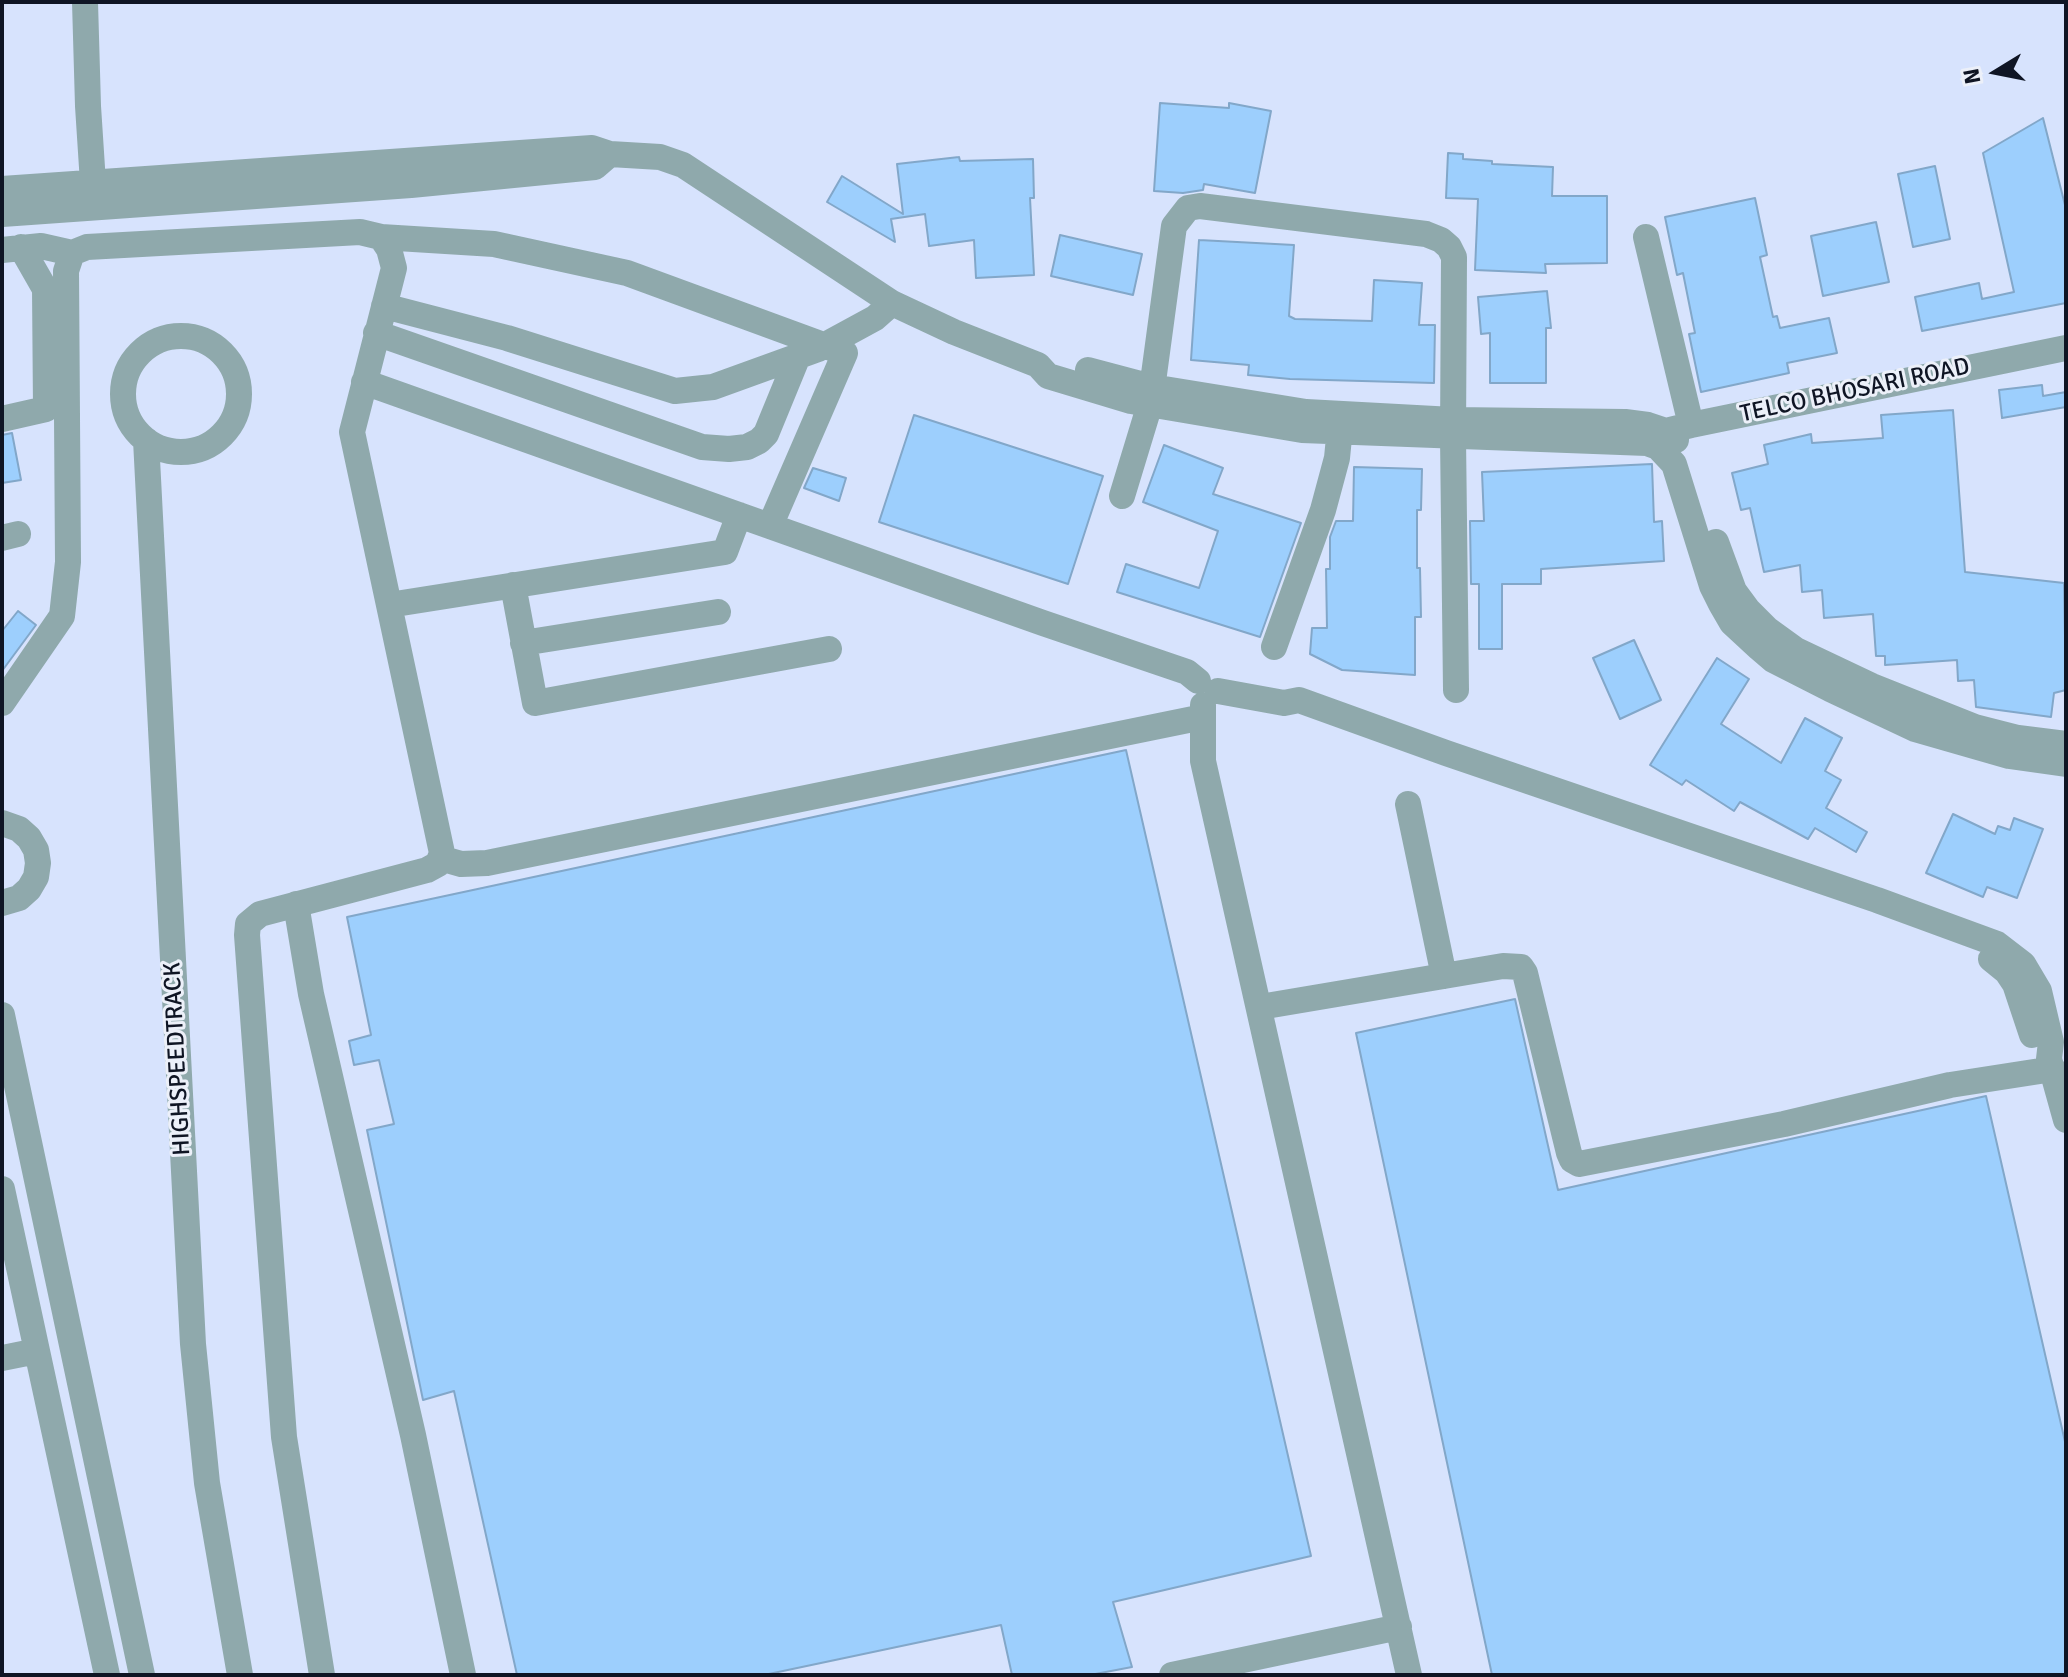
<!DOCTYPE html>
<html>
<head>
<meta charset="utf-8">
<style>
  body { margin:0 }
  #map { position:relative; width:2068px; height:1677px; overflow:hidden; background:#d7e3fd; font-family:Signika,sans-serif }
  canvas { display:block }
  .frame { position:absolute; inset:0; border:4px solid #0f1524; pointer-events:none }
  .north { position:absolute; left:1956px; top:32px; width:80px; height:80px; -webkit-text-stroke:6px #ecf0f9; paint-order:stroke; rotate:260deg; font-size:22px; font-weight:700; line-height:32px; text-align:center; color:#0f1524 }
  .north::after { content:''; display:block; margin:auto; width:28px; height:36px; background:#0f1524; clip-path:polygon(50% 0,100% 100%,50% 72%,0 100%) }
</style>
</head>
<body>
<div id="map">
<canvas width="2068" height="1677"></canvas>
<div class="frame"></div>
<div class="north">N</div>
</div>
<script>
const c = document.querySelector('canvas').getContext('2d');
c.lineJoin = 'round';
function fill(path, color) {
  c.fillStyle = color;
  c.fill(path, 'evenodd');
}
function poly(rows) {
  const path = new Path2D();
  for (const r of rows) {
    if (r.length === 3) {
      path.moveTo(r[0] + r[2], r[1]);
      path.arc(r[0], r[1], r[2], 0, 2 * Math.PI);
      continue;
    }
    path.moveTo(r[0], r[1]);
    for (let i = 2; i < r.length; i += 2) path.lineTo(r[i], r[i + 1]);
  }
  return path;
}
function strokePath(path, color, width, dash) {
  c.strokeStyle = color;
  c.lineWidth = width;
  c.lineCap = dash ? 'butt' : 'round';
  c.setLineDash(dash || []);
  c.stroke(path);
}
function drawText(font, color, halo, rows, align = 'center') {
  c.font = font + ' Signika,sans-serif';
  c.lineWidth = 6;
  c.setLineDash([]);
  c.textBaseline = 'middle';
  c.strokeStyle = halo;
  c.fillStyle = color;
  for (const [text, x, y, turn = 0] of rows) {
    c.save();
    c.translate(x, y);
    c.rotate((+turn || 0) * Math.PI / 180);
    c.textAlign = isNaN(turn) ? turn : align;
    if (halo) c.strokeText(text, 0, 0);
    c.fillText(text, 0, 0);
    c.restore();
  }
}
const building = poly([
  [1160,103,1229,108,1229,103,1271,111,1255,193,1204,184,1203,190,1183,193,1154,191,1160,103],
  [2043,118,2066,209,2066,303,1922,331,1915,297,1979,283,1982,299,2014,292,1983,153,2043,118],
  [1448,153,1463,154,1463,159,1492,161,1492,164,1553,167,1552,196,1607,196,1607,263,1545,264,1546,273,1475,270,1478,199,1446,198,1448,153],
  [959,157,960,161,1033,159,1034,198,1030,198,1034,275,976,278,974,240,929,246,925,214,891,219,895,242,827,202,842,176,903,214,897,164,959,157],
  [1935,166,1950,239,1913,247,1898,174,1935,166],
  [1755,198,1767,255,1760,257,1773,317,1777,316,1780,328,1829,318,1837,353,1787,363,1789,373,1701,392,1689,334,1695,333,1683,273,1677,275,1665,217,1755,198],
  [1876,222,1889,282,1823,296,1811,236,1876,222],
  [1060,235,1142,254,1133,295,1051,276,1060,235],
  [1199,240,1294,245,1289,316,1295,319,1372,321,1374,280,1422,283,1419,325,1435,325,1434,383,1290,379,1248,375,1249,365,1191,360,1199,240],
  [1547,291,1551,328,1546,328,1546,383,1490,383,1490,333,1481,334,1478,297,1547,291],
  [2042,385,2043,396,2066,392,2066,407,2002,418,1999,390,2042,385],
  [1953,410,1965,572,2064,583,2066,690,2054,693,2051,717,1976,707,1974,680,1958,681,1957,660,1885,665,1885,656,1876,656,1873,614,1824,618,1822,590,1802,592,1800,565,1764,572,1750,508,1741,510,1732,473,1768,464,1764,445,1811,434,1812,443,1883,438,1881,415,1953,410],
  [914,415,1103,476,1068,584,879,522,914,415],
  [12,433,21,480,2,483,2,435,12,433],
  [1164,445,1223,468,1213,494,1301,523,1260,637,1117,592,1126,564,1199,588,1218,531,1143,502,1164,445],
  [1652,464,1654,522,1662,521,1664,561,1541,569,1541,584,1502,584,1502,649,1479,649,1479,584,1471,584,1470,521,1484,521,1482,472,1652,464],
  [1354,467,1422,469,1421,510,1417,510,1417,568,1420,568,1421,617,1415,617,1415,675,1342,670,1310,654,1312,628,1327,628,1326,569,1330,569,1330,537,1336,521,1353,521,1354,467],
  [813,468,846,478,839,501,804,488,813,468],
  [18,611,36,625,2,671,2,631,18,611],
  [1634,640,1661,700,1620,719,1593,658,1634,640],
  [1717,658,1749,679,1721,724,1781,763,1805,718,1842,738,1825,771,1841,780,1826,808,1867,832,1856,852,1815,828,1808,839,1740,802,1734,811,1686,780,1682,785,1650,765,1717,658],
  [1126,750,1311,1556,1113,1602,1132,1667,1090,1675,1012,1675,1001,1625,764,1675,517,1675,454,1391,423,1400,367,1130,394,1124,379,1060,354,1065,349,1041,371,1035,347,917,1126,750],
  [1953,814,1995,834,1998,826,2010,830,2014,818,2043,829,2017,898,1987,887,1983,897,1926,873,1953,814],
  [1515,999,1558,1190,1986,1096,2066,1446,2066,1675,1492,1675,1356,1033,1515,999]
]);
fill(building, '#9dcffd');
strokePath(building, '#82a7c9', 2);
strokePath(poly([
  [85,2,88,106,93,183],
  [2,189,592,148,610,154,660,157,683,165,892,303,954,332,1038,365,1048,376,1131,401,1302,430,1647,443,1658,447,1674,464,1712,586,1721,604,1732,623,1759,648,1773,660,1830,689,1915,729,2009,756,2066,764],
  [2,214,411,185,595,167,610,154],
  [381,237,494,244,627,273,845,353,770,526],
  [1646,237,1691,425],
  [2,250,41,246,72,253],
  [384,306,507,338,675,391,713,387,818,349,875,318,892,303],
  [376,333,702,447,729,449,747,447,759,441,766,434,798,356],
  [181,394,58],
  [1088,370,1152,387,1306,412,1453,420,1625,422,1648,425,1666,431,1676,440],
  [364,382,1043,623,1187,672,1198,681],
  [2,419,46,409,45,289,21,247],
  [1656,437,1666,431,1691,425,2066,348],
  [146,440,193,1344,207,1483,240,1675],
  [1122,496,1150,404,1174,226,1188,208,1200,206,1426,234,1441,240,1449,247,1454,257,1453,437,1456,690],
  [2,538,18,534],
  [1716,542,1734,591,1748,610,1767,629,1796,650,1872,686,1975,727,2018,738,2066,744],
  [513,585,535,703,829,649],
  [389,605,725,552,739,515],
  [523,643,718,612],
  [1274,647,1323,510,1337,458,1341,417],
  [1218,691,1284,703,1299,700,1446,753,1877,900,1997,944,2023,964,2039,991,2051,1042,2049,1059,2066,1120],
  [2,703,62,616,68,562,66,271,72,253,87,247,360,232,381,237,389,249,394,268,352,432,442,853,438,864,427,870,260,914,248,924,247,935,284,1437,322,1675],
  [1203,705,1203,761,1409,1675],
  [1408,804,1444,976],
  [2,823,19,829,29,838,36,850,38,863,36,877,29,889,19,898,2,903],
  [440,858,461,864,487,863,1203,717],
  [296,904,311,994,413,1435,463,1675],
  [1991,959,2007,972,2015,984,2032,1035],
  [1260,1007,1503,966,1521,967,1525,973,1569,1153,1572,1160,1579,1164,1784,1124,1950,1085,2053,1069],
  [2,1015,142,1675],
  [2,1189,107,1675],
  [2,1358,37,1351],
  [1172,1675,1399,1627]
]), '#8fa9ac', 26);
drawText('24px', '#0f1524', '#ecf0f9', [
  ["TELCO BHOSARI ROAD",1855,391,-12],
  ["HIGHSPEEDTRACK",178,1059,-93]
]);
</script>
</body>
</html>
